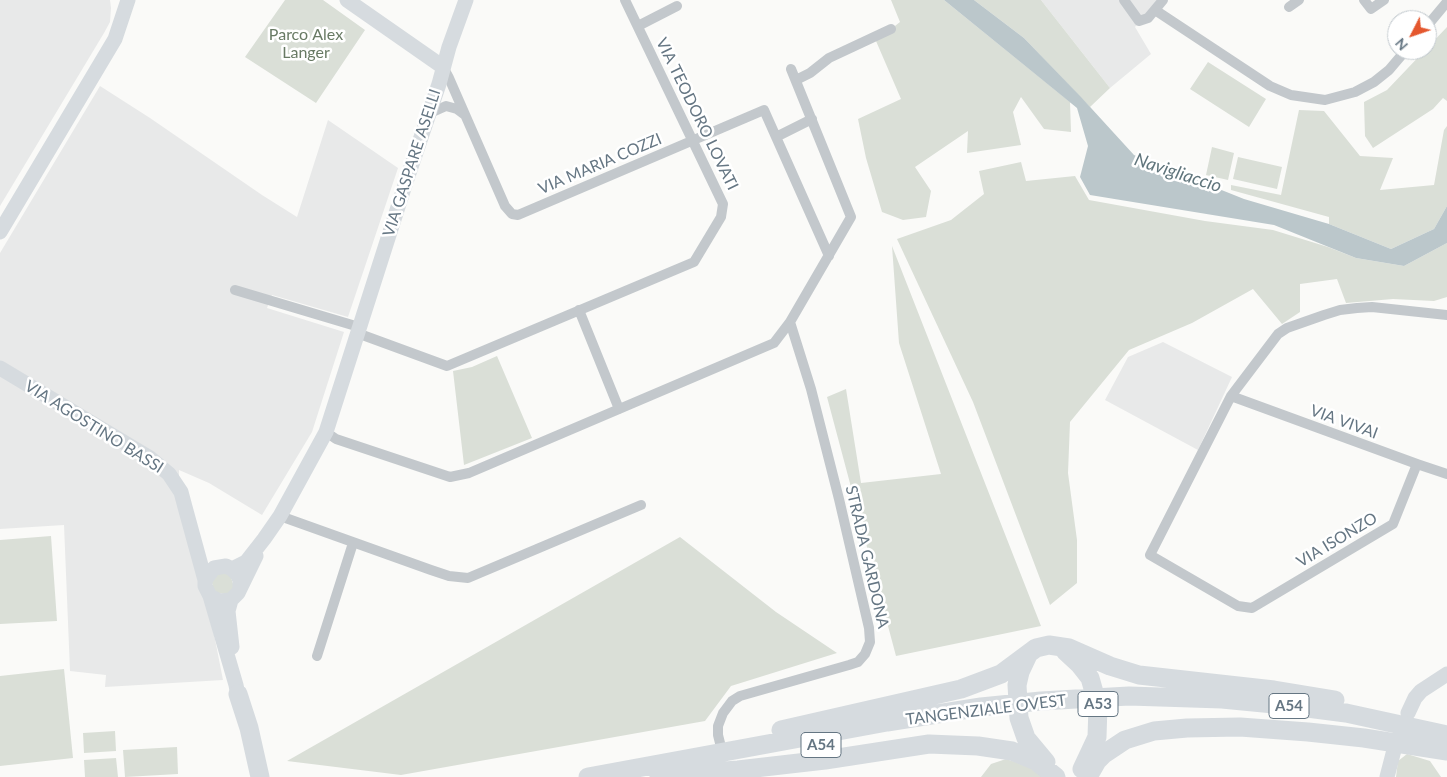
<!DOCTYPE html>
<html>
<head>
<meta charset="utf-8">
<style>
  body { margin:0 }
  #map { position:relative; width:1447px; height:777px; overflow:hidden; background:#fafaf8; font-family:Lato,sans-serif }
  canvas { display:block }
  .north { position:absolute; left:1387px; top:10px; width:50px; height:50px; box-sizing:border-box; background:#fff; border:1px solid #c1c8cd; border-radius:50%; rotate:229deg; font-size:14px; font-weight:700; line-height:20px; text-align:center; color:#657683 }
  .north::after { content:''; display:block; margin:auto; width:18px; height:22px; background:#e4572e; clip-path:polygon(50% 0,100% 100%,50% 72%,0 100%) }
</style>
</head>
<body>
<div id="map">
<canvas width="1447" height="777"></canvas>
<div class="north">N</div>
</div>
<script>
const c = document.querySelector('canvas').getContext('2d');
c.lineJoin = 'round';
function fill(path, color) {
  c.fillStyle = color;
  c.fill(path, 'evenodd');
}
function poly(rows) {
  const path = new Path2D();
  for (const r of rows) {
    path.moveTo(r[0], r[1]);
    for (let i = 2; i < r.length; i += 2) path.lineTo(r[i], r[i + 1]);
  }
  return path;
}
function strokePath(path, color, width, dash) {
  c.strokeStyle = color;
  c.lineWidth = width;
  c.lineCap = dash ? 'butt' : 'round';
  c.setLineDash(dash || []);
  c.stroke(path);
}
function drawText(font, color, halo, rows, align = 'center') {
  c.font = font + ' Lato,sans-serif';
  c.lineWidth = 5;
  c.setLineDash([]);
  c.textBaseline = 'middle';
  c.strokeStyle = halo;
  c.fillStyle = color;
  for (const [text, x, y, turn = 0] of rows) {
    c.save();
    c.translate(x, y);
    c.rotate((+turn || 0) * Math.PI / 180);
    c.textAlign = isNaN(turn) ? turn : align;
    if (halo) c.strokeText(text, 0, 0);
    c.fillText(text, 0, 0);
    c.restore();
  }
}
fill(poly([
  [0,0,110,0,111,8,110,22,104,33,0,206],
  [1041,0,1157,0,1135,27,1151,54,1110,88],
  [100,86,150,118,262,195,297,217,328,120,398,168,348,317,272,295,267,308,344,332,312,432,262,515,209,483,179,470,179,480,212,624,223,680,105,687,106,675,70,671,64,525,0,529,0,253],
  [1163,342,1232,377,1198,450,1105,400,1128,357]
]), '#e8e9e9');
fill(poly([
  [285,0,323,0,365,30,316,103,245,57],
  [891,0,944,0,1070,102,1071,132,1044,129,1021,97,1013,112,1021,145,967,153,968,131,915,167,931,191,926,217,903,220,882,212,866,158,858,119,901,99,876,41,900,22],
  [974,0,1041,0,1110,88,1090,107,1024,38],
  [1447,27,1447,101,1443,98,1433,109,1373,148,1365,136,1364,102,1387,90],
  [1208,62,1266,99,1249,127,1190,89],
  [1299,110,1324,111,1360,156,1393,158,1380,190,1434,185,1444,130,1447,126,1447,206,1434,229,1391,249,1329,224,1329,217,1231,190,1231,185,1281,195],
  [1212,147,1234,153,1228,180,1206,175],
  [1238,157,1282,167,1277,189,1233,179],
  [1021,162,1026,181,1075,176,1089,200,1205,221,1273,230,1328,247,1356,258,1404,266,1447,243,1447,297,1434,301,1393,299,1346,303,1337,279,1300,284,1300,312,1282,324,1253,289,1192,323,1129,350,1070,422,1068,473,1077,540,1077,583,1050,605,973,402,897,239,951,220,984,194,979,171],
  [892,246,1041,626,896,656,827,397,846,389,861,483,941,474,899,343],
  [497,356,532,438,464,465,453,371,472,367],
  [51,536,57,621,0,624,0,540],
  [680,537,776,612,837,653,731,686,705,721,401,775,287,761],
  [217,573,230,574,234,587,228,594,215,593,211,580],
  [64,669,73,758,0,766,0,676],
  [115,731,116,751,84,753,83,733],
  [177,747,178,774,125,777,123,750],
  [1407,754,1430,761,1441,777,1396,777,1398,761],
  [116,758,118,777,85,777,84,760],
  [1006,759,1031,767,1042,777,981,777,991,764]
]), '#dadfd7');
fill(poly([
  [944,0,974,0,1024,38,1081,97,1134,155,1244,199,1329,224,1391,249,1434,229,1447,206,1447,243,1404,266,1356,258,1274,225,1090,195,1080,177,1088,146,1077,108]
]), '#bbc7cb');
strokePath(poly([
  [1124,0,1139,21,1148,18,1163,0],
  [1364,0,1371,9,1384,0],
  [1289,7,1299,0],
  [1155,10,1270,86,1291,95,1325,100,1355,92,1374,82,1389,70,1406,50],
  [638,26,677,6],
  [1427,26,1447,2],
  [443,67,449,78,505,206,512,214,518,215,764,110,829,256],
  [796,80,810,73,829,58,891,29],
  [428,114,446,106,457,109,465,115],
  [776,137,812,119],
  [235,290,359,327],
  [579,310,619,409],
  [357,333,447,366,694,262,721,217,723,204,625,0],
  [1231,396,1417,464,1447,474],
  [326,432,336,439,450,477,469,473,774,343,790,322,851,217,791,69],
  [1417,464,1393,524,1252,608,1238,606,1150,555,1231,396,1278,334,1287,328,1324,315,1340,310,1357,308,1372,307,1447,315],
  [280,516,431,570,449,576,468,578,641,505],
  [317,656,353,543],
  [723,755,718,735,718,726,723,713,732,701,740,696,849,665,858,662,865,654,870,642,869,628,839,499,811,389,790,322]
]), '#c3c8cc', 10);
strokePath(poly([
  [347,0,443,67],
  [0,232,115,39,128,0],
  [0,368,150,458,169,474,181,492,185,507,205,580],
  [232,569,246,562,264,539,280,516,326,432,406,182,439,84,449,47,466,0],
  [240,588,240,580,237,574,232,569,226,566,214,568,205,580,205,586,210,596,219,601,231,600,238,593,256,556],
  [210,596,236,685,240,705],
  [231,600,228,611,232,647],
  [1408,713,1415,698,1421,691,1447,674],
  [1387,777,1394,750]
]), '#d6dbdf', 15);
strokePath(poly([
  [1065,651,1079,664,1090,678,1098,706,1097,737,1082,769],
  [1028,655,1020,672,1017,685,1019,718,1026,738,1046,762],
  [238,694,249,728,260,777],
  [781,730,961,689,1001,674,1036,648,1049,645,1069,648,1110,666,1139,675,1274,690,1335,700],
  [659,776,738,770,825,760,929,744,978,746,1012,751,1036,761,1056,777],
  [588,777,887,722,981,707,1041,701,1129,696,1222,699,1284,705,1346,713,1447,735],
  [1088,777,1097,761,1104,754,1125,740,1154,731,1187,728,1240,727,1308,732,1364,738,1447,751]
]), '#d6dbdf', 19);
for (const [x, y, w] of [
  [1098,704,40],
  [1289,706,40],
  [821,745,40]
]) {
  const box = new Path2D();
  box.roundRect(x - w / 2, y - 12.5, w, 25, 4);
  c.fillStyle = '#fff';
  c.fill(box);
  strokePath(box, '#657683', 1);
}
drawText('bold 15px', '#657683', null, [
  ["A53",1098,704],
  ["A54",1289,706],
  ["A54",821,745]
]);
drawText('16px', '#687a64', '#fff', [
  ["Parco Alex",306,35],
  ["Langer",306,53]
]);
drawText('16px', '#657683', '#fff', [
  ["VIA TEODORO LOVATI",697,114,64],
  ["VIA GASPARE ASELLI",412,163,-72],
  ["VIA MARIA COZZI",600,164,-23],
  ["VIA VIVAI",1344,422,20],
  ["VIA AGOSTINO BASSI",94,427,32],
  ["VIA ISONZO",1337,540,-31],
  ["STRADA GARDONA",867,557,77],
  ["TANGENZIALE OVEST",986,710,-7]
]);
drawText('italic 18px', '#60757c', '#fff', [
  ["Navigliaccio",1178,173,18]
]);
</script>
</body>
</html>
